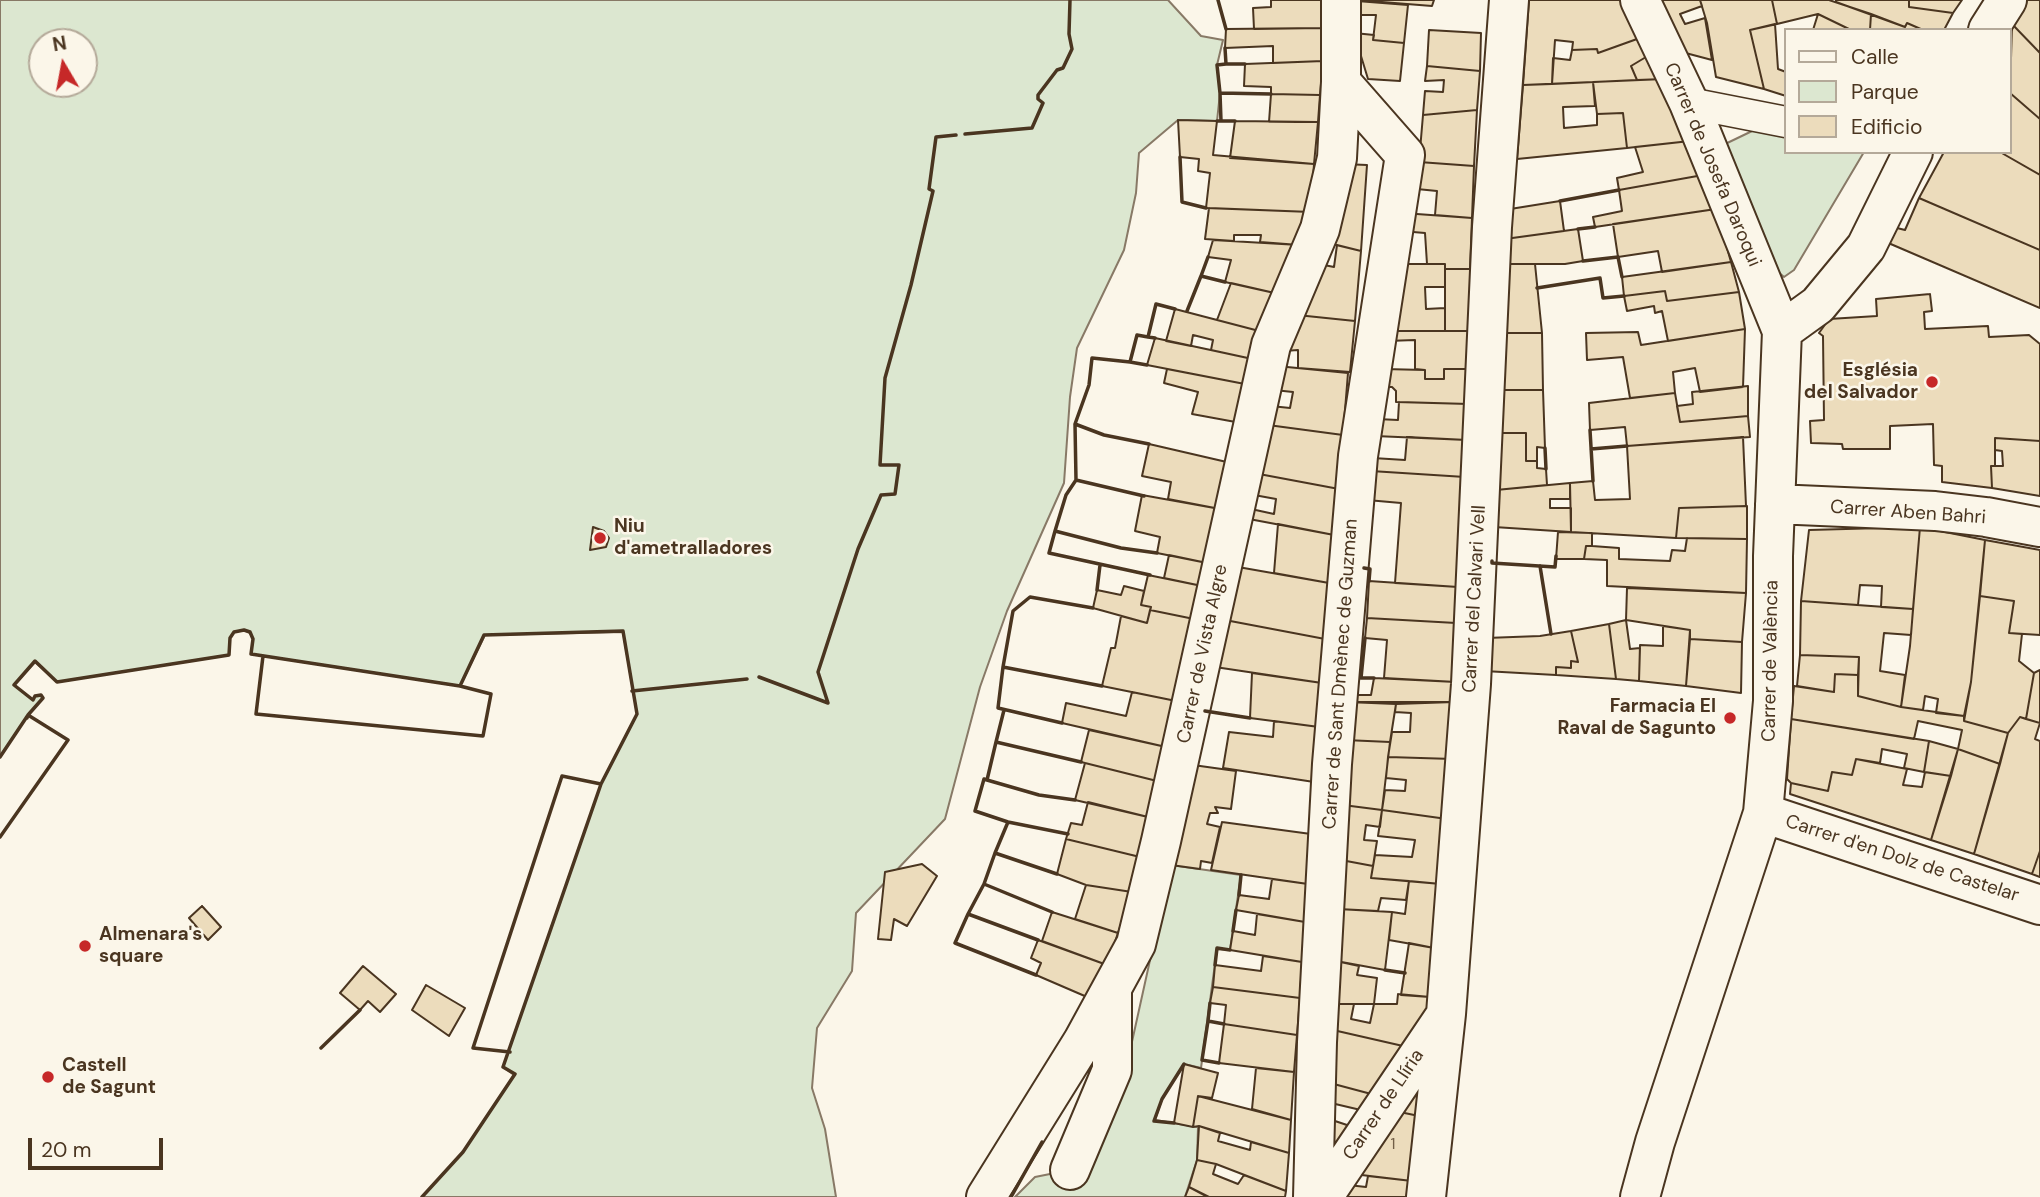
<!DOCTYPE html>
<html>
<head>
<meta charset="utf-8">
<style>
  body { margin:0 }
  #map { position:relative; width:2040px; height:1197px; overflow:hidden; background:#fbf6e9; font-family:"DM Sans",sans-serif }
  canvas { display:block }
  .legend { position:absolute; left:1784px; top:28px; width:228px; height:126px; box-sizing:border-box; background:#fbf6e9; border:2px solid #b4a999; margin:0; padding:9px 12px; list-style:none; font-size:21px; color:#4a3520 }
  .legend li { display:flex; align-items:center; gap:14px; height:35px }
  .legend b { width:35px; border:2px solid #b4a999 }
  .north { position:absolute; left:28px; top:28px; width:70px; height:70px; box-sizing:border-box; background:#fbf6e9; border:2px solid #b4a999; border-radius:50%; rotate:350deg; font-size:19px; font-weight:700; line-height:28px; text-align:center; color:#4a3520 }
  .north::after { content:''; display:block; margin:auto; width:24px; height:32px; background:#c62828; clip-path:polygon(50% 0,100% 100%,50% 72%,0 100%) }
  .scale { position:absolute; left:28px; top:1138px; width:135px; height:32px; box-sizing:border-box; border:4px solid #4a3520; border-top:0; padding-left:9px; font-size:21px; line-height:24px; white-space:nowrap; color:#4a3520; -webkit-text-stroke:5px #fbf6e9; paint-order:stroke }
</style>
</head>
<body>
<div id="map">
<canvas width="2040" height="1197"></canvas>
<ul class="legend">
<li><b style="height:9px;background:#fbf6e9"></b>Calle</li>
<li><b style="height:19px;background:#dce7d0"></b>Parque</li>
<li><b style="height:19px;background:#ecdcbc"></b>Edificio</li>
</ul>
<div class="north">N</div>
<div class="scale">20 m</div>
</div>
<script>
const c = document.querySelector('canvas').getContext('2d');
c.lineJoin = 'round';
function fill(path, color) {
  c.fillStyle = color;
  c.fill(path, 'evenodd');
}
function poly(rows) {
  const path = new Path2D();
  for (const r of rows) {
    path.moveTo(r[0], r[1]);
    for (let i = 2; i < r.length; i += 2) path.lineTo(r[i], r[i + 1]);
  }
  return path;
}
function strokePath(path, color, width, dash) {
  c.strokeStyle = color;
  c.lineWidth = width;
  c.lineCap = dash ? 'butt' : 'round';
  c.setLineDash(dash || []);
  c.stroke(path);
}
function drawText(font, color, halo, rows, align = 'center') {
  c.font = font + ' "DM Sans",sans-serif';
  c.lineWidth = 5;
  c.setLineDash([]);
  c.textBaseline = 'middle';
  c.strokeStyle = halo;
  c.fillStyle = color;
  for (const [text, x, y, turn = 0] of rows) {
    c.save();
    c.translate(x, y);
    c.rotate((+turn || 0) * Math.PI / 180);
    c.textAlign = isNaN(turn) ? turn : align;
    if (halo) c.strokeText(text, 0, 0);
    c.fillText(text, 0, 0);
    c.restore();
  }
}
const green = poly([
  [0,0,1168,0,1201,36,1223,40,1217,65,1220,93,1217,121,1178,120,1139,153,1136,193,1124,250,1077,348,1070,397,1064,483,1007,611,980,687,945,819,856,913,852,971,817,1028,812,1088,825,1129,836,1197,422,1197,463,1152,514,1075,503,1067,601,784,637,714,623,632,485,635,460,686,251,654,253,639,250,633,244,630,234,632,230,638,229,655,57,682,35,662,14,685,33,700,35,696,41,695,43,698,28,715,0,757,0,0],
  [42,42,84,42,84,84,42,84,42,42],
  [1775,120,1786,123,1786,152,1864,152,1794,270,1784,277,1769,264,1721,146,1775,120],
  [1171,865,1241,875,1230,950,1217,949,1201,1068,1184,1064,1162,1099,1155,1120,1198,1127,1197,1160,1185,1197,1015,1197,1035,1177,1070,1170,1122,1087,1171,865]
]);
fill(green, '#dce7d0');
strokePath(green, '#887966', 2);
const building = poly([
  [1271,0,1321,0,1322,28,1254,29,1253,8,1271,7,1271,0],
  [1357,0,1434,0,1432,6,1357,0],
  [1529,0,1628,0,1664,79,1637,80,1631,66,1646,57,1637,39,1598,53,1597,49,1572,50,1573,42,1555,40,1552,84,1523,85,1529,0],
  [1657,0,1700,0,1702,6,1680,14,1685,24,1705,18,1712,60,1678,51,1657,0],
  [1700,0,1772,0,1777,24,1750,30,1764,89,1716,77,1707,23,1700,0],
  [1772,0,1829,0,1871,14,1870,30,1851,30,1818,14,1777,24,1772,0],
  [1836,0,1909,0,1909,7,1953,13,1944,30,1923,30,1907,23,1905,27,1836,2,1836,0],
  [1909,0,1962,0,1953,13,1909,7,1909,0],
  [2024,0,2040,0,2040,53,2012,24,2024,0],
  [1357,1,1408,5,1404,43,1373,40,1376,15,1355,15,1357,1],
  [1818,14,1851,30,1813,30,1818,14],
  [1871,14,1905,27,1907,23,1923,30,1870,30,1871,14],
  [1775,24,1778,69,1786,72,1786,96,1764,89,1750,30,1775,24],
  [2012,24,2040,53,2040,119,2010,93,2012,24],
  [1322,28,1323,61,1273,63,1273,46,1225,48,1226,29,1322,28],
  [1429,30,1481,33,1480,71,1427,66,1429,30],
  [1354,33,1374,35,1373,40,1404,43,1400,81,1368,79,1354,33],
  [1637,39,1646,57,1631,66,1637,80,1552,84,1553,58,1570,60,1572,50,1597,49,1598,53,1637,39],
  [1323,61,1320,95,1271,94,1271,87,1244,86,1245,64,1323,61],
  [1427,66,1480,71,1477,110,1423,115,1425,91,1443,92,1444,80,1425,81,1427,66],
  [1664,79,1690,141,1627,148,1623,113,1597,114,1593,82,1664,79],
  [1593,82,1595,106,1563,107,1564,128,1597,125,1597,114,1623,113,1627,148,1517,159,1523,85,1593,82],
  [2010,93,2040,119,2040,175,2000,152,2010,152,2010,93],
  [1271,94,1320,95,1318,122,1269,122,1271,94],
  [1477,110,1474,166,1419,162,1423,115,1477,110],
  [1178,120,1217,121,1213,155,1314,164,1311,212,1206,208,1210,173,1198,171,1199,159,1180,157,1178,120],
  [1235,121,1318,122,1314,164,1230,158,1235,121],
  [1690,141,1703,175,1619,190,1617,178,1643,172,1635,147,1690,141],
  [1944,152,2000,152,2040,175,2040,250,1919,198,1944,152],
  [1419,162,1474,166,1472,218,1435,215,1437,191,1407,188,1419,162],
  [1343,164,1367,165,1361,251,1328,243,1343,164],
  [1703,175,1716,209,1595,227,1593,217,1622,211,1619,190,1703,175],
  [1919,198,2040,250,2040,308,1886,242,1897,228,1905,230,1919,198],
  [1560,201,1564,231,1505,239,1504,210,1560,201],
  [1209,208,1311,212,1299,245,1260,242,1261,235,1234,235,1234,241,1205,239,1209,208],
  [1716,209,1731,262,1662,272,1658,251,1618,257,1613,224,1716,209],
  [1403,213,1472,218,1470,269,1445,269,1445,264,1427,264,1425,233,1401,231,1403,213],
  [1578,229,1583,261,1565,264,1506,264,1505,239,1578,229],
  [1213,240,1299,245,1279,294,1225,282,1231,260,1208,257,1213,240],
  [1337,245,1361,251,1355,321,1297,315,1319,264,1334,267,1337,245],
  [1731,262,1739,292,1667,301,1665,291,1624,296,1622,277,1731,262],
  [1397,264,1445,264,1445,287,1425,287,1426,309,1445,308,1445,331,1388,331,1397,264],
  [1506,264,1535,264,1542,333,1506,333,1506,264],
  [1445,269,1470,269,1473,331,1445,331,1445,269],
  [1231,283,1279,294,1263,332,1217,320,1231,283],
  [1665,291,1667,301,1739,292,1745,329,1668,341,1662,311,1655,313,1654,306,1627,311,1624,296,1665,291],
  [1930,294,1932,311,1924,312,1925,329,1988,326,1989,337,2029,335,2040,344,2040,441,1995,438,1995,466,1991,466,1992,488,1942,482,1942,466,1934,465,1933,424,1890,426,1890,449,1843,449,1842,444,1811,443,1810,421,1824,420,1823,336,1819,333,1829,319,1877,316,1876,299,1930,294],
  [1175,309,1263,332,1257,360,1211,350,1213,340,1193,335,1191,346,1166,341,1175,309],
  [1297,315,1355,321,1350,372,1298,368,1298,350,1284,351,1297,315],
  [1745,329,1743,387,1700,392,1695,368,1673,372,1675,393,1630,398,1623,357,1587,360,1586,333,1638,332,1641,345,1745,329],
  [1388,331,1473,331,1471,369,1444,369,1444,379,1425,379,1425,370,1415,369,1415,340,1387,341,1388,331],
  [1506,333,1542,333,1543,390,1502,390,1506,333],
  [1155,338,1257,360,1250,385,1147,365,1155,338],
  [1277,366,1348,373,1343,435,1268,425,1271,406,1290,408,1293,392,1274,390,1277,366],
  [1167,369,1250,385,1241,423,1192,414,1198,392,1164,383,1167,369],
  [1384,369,1425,370,1425,379,1444,379,1444,369,1471,369,1469,404,1396,402,1396,391,1392,387,1381,387,1384,369],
  [1748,386,1748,416,1680,422,1677,406,1693,404,1692,392,1748,386],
  [1502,390,1543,390,1545,448,1537,447,1537,461,1526,461,1526,433,1500,433,1502,390],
  [1675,393,1680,422,1748,416,1750,437,1627,446,1625,427,1590,430,1589,403,1675,393],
  [1399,402,1469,404,1467,440,1375,436,1377,419,1398,420,1399,402],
  [1268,425,1343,435,1339,489,1259,474,1268,425],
  [1500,433,1526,433,1526,461,1537,461,1537,468,1546,469,1547,485,1496,490,1500,433],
  [1407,437,1467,440,1465,477,1371,471,1373,458,1405,460,1407,437],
  [1743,437,1746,506,1679,508,1676,538,1571,532,1570,483,1593,481,1595,500,1630,499,1627,446,1743,437],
  [1995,438,2040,441,2040,496,1992,488,1991,466,2003,466,2002,451,1995,450,1995,438],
  [1149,444,1231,463,1220,509,1168,499,1171,482,1142,476,1149,444],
  [1371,471,1465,477,1458,587,1395,583,1401,503,1367,500,1371,471],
  [1259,474,1339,489,1334,535,1249,519,1251,509,1274,514,1276,499,1254,495,1259,474],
  [1570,483,1570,499,1550,499,1550,508,1571,508,1571,532,1494,527,1496,490,1570,483],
  [1142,495,1220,509,1207,563,1157,553,1160,537,1135,531,1142,495],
  [1747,506,1747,539,1676,538,1679,508,1747,506],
  [1278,524,1334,535,1329,583,1274,573,1278,524],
  [593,527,604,531,609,538,606,547,590,550,593,527],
  [1920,527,1985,540,1971,682,1964,716,1936,713,1938,699,1925,696,1923,710,1901,707,1910,646,1920,527],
  [1920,527,1913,609,1881,607,1882,586,1860,585,1858,605,1801,601,1809,530,1920,527],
  [1558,532,1592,533,1592,546,1586,546,1584,559,1556,559,1558,532],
  [1687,538,1747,539,1746,593,1607,586,1607,560,1584,559,1586,546,1592,546,1619,548,1619,559,1670,561,1672,550,1685,551,1687,538],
  [1985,540,2040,550,2040,635,2009,633,2014,601,1980,596,1985,540],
  [1169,555,1207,563,1202,586,1164,578,1169,555],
  [1238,567,1329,583,1325,639,1225,620,1238,567],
  [1148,575,1202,586,1194,619,1150,610,1151,607,1141,605,1148,575],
  [1369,581,1458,587,1456,623,1367,618,1369,581],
  [1124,586,1144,591,1141,605,1151,607,1147,623,1093,608,1097,590,1121,595,1124,586],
  [1627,588,1746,593,1742,642,1690,639,1690,630,1626,620,1627,588],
  [1980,596,2014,601,2009,633,2022,634,2019,661,2034,673,2026,719,2020,717,2008,733,1964,721,1971,682,1980,596],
  [1801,601,1913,609,1911,635,1884,633,1880,671,1905,675,1901,707,1858,696,1859,657,1800,655,1801,601],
  [1150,610,1194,619,1176,701,1102,686,1111,648,1115,648,1121,616,1147,623,1150,610],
  [1367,618,1456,623,1456,682,1384,678,1387,640,1365,638,1367,618],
  [1225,620,1325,639,1322,683,1215,667,1225,620],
  [1626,620,1630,649,1640,648,1639,681,1616,679,1609,624,1626,620],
  [1609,624,1616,679,1556,675,1556,667,1571,668,1571,661,1578,662,1571,631,1609,624],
  [1663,626,1690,630,1686,686,1639,681,1640,645,1663,646,1663,626],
  [1571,631,1578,662,1571,661,1571,668,1556,667,1556,675,1484,671,1486,638,1540,636,1571,631],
  [1690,639,1742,642,1741,693,1686,686,1690,639],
  [1800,655,1859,657,1858,675,1835,674,1834,692,1797,686,1800,655],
  [2040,670,2040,723,2026,719,2034,673,2040,670],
  [1252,673,1322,683,1319,727,1250,718,1252,673],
  [1835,674,1858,675,1858,696,1901,707,1964,716,1964,721,2008,733,2000,764,1958,749,1962,730,1918,721,1914,739,1791,719,1794,686,1834,692,1835,674],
  [1374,678,1456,682,1454,702,1347,702,1348,695,1371,695,1374,678],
  [1132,692,1176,701,1166,747,1062,723,1066,703,1126,716,1132,692],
  [1347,702,1396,704,1390,742,1345,740,1347,702],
  [1454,702,1453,759,1388,757,1392,732,1410,732,1411,713,1395,712,1396,704,1454,702],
  [2020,717,2040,723,2035,739,2040,741,2040,851,2032,874,1974,854,2008,733,2020,717],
  [1791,719,1929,741,1924,772,1904,768,1907,754,1882,749,1880,763,1856,759,1852,775,1832,772,1828,791,1791,783,1787,779,1791,719],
  [1274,721,1319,727,1314,782,1223,768,1229,732,1273,737,1274,721],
  [1089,730,1166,747,1157,781,1081,762,1089,730],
  [1345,740,1390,742,1382,810,1343,805,1345,740],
  [1929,741,1958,749,1951,776,1924,772,1929,741],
  [1958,749,2000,764,1974,854,1931,840,1958,749],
  [1388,757,1453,759,1447,819,1382,810,1385,790,1405,791,1406,780,1386,778,1388,757],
  [1856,759,1907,769,1903,785,1922,787,1925,772,1951,776,1931,840,1790,794,1791,783,1828,791,1832,772,1852,775,1856,759],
  [1085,763,1157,781,1148,817,1075,800,1085,763],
  [1193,765,1236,771,1231,809,1215,807,1218,813,1210,813,1207,824,1220,827,1212,863,1201,861,1200,869,1171,865,1193,765],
  [1088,802,1148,817,1140,857,1066,839,1071,823,1082,825,1088,802],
  [1343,805,1382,810,1380,827,1366,825,1364,840,1377,841,1373,866,1341,860,1343,805],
  [1382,810,1447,819,1441,884,1371,878,1375,855,1412,857,1415,840,1378,836,1382,810],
  [1222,822,1311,834,1308,884,1211,870,1222,822],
  [1066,839,1140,857,1132,892,1086,885,1057,874,1066,839],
  [2040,851,2040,877,2032,874,2040,851],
  [1341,860,1373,866,1371,878,1409,881,1406,900,1381,898,1378,911,1338,909,1341,860],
  [922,864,937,876,907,926,894,919,891,940,878,939,885,872,922,864],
  [1272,879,1308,884,1305,922,1236,910,1239,895,1269,899,1272,879],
  [1409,881,1441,884,1434,948,1389,940,1392,912,1405,914,1409,881],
  [1086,885,1132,892,1118,933,1075,919,1086,885],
  [202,906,221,927,208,940,189,918,202,906],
  [1338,909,1392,912,1385,970,1336,961,1338,909],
  [1052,912,1118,933,1107,965,1042,941,1052,912],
  [1257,914,1305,922,1302,962,1230,950,1233,931,1255,935,1257,914],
  [1038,940,1107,965,1094,1000,1036,975,1041,963,1031,958,1038,940],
  [1409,943,1434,948,1430,997,1401,995,1409,943],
  [1263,956,1302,962,1300,998,1213,987,1215,965,1261,971,1263,956],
  [1336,961,1359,966,1357,975,1377,978,1374,1004,1334,1004,1336,961],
  [363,966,396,994,380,1012,368,1001,360,1010,340,993,363,966],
  [426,985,465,1008,449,1036,412,1010,426,985],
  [1213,987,1300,998,1297,1035,1224,1024,1226,1005,1210,1003,1213,987],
  [1398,994,1430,997,1428,1018,1403,1046,1333,1030,1334,1004,1354,1004,1351,1019,1370,1023,1374,1004,1397,1004,1398,994],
  [1224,1024,1297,1035,1294,1072,1219,1063,1224,1024],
  [1333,1030,1403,1046,1375,1095,1330,1083,1333,1030],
  [1184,1064,1218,1073,1212,1098,1198,1096,1193,1127,1174,1123,1184,1064],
  [1256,1068,1294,1072,1291,1120,1252,1109,1256,1068],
  [1423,1079,1419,1116,1390,1110,1423,1079],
  [1330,1083,1375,1095,1365,1111,1331,1103,1330,1083],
  [1198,1096,1291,1120,1289,1153,1199,1126,1193,1127,1198,1096],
  [1390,1110,1419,1116,1412,1181,1353,1174,1390,1110],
  [1329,1119,1356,1128,1343,1151,1328,1144,1329,1119],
  [1199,1126,1220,1133,1218,1141,1250,1150,1251,1142,1289,1153,1286,1191,1216,1164,1197,1160,1199,1126],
  [1197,1160,1216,1164,1213,1174,1238,1184,1244,1175,1286,1191,1285,1197,1209,1197,1189,1187,1197,1160],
  [1368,1176,1412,1181,1410,1197,1342,1197,1348,1185,1366,1187,1368,1176],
  [1189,1187,1206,1196,1206,1197,1185,1197,1189,1187]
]);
fill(building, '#ecdcbc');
strokePath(building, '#4a3520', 2);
const pedestrian = poly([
  [1689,103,1786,122]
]);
const minor = poly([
  [1988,30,2007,0],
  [1782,331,1818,305,1866,247,1913,152],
  [1775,504,1935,511,1986,517,2040,527],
  [1763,813,2040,905],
  [1070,1170,1112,1070,1112,990],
  [986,1197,1083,1041,1136,944,1161,841,1271,345,1320,229,1337,158,1341,82,1341,0],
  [1313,1197,1317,1042,1332,764,1358,456,1405,155,1341,82],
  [1323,1197,1443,1019],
  [1426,1197,1446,1014,1471,684,1492,227,1509,0],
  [1640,1197,1655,1142,1763,813,1773,701,1773,556,1782,331,1689,103,1640,0]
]);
strokePath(pedestrian, '#4a3520', 33);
strokePath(minor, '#4a3520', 42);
strokePath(pedestrian, '#fbf6e9', 30);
strokePath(minor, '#fbf6e9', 38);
strokePath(poly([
  [1218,0,1226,29],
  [1225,48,1226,64,1245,64],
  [1226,64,1217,65,1220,93,1271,94],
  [1220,93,1221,121],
  [1217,121,1235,121],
  [965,134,1032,128,1043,103,1038,99,1038,95,1057,70,1063,68,1072,49,1069,34,1070,0],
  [1180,157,1182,202,1206,208],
  [1560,201,1619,190],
  [1578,229,1595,227],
  [1208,257,1201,276,1225,282],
  [1583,261,1618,257,1622,277],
  [1537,288,1600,278,1603,298,1624,296],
  [1187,311,1201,276],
  [1155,338,1148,337,1156,304,1175,309],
  [1130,362,1092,358,1089,385,1075,424,1104,435,1149,444],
  [1147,365,1130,362,1137,335,1148,337],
  [1075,424,1076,480,1144,496],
  [1590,430,1593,481],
  [1545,448,1546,469],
  [1591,449,1627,446],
  [1076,480,1066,495,1055,531,1121,548,1157,553],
  [1055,531,1049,553,1150,575],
  [1492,561,1492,563,1555,567,1556,556],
  [1540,566,1551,634],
  [1364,568,1370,569,1369,581],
  [1097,590,1100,565],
  [1093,608,1030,597,1013,611,1003,667,1102,686],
  [1365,638,1361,678,1374,678],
  [263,656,256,714,483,736,491,694,460,686],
  [1003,667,998,708,1062,723],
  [759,677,828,703,818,672,858,549,881,495,895,494,899,465,880,465,885,378,911,285,933,191,929,189,936,137,956,135],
  [632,691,747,679],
  [1004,710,996,742,1081,762],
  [1205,711,1250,718],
  [996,742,987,780,1039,795,1075,800],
  [0,757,28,715,43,698,41,695,35,696,33,700,14,685,35,661,57,682,229,655,230,638,234,632,244,630,250,632,253,639,251,654,460,686,484,635,623,631,637,714,601,784,503,1067,515,1074,463,1152,422,1197],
  [987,780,984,779,975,811,1008,822,1068,834],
  [1008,822,995,853,1057,874],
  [0,837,68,740,28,715,27,718],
  [995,853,984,884,1052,912],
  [984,884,968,914,1038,940],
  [1239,895,1241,875],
  [968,914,955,943,1036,975],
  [1233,931,1236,910],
  [1215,965,1217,948,1230,950],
  [1385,970,1405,973],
  [1210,1003,1208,1021,1224,1024],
  [1208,1021,1202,1060,1219,1063],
  [321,1048,360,1010],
  [510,1052,473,1048,562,776,601,784],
  [1174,1123,1154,1121,1162,1099,1184,1064],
  [1011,1197,1042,1142]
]), '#4a3520', 3.5);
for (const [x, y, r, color] of [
  [1932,382,7,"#c62828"],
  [600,538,7,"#c62828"],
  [1730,718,7,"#c62828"],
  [85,946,7,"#c62828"],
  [48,1077,7,"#c62828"]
]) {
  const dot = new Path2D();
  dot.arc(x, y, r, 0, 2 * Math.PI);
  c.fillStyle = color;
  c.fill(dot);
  strokePath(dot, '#fbf6e9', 2.5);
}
drawText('16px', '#725f47', null, [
  ["1",1393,1145]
]);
drawText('19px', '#4a3520', '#fbf6e9', [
  ["Carrer de Josefa Daroqui",1712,165,67],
  ["Carrer Aben Bahri",1908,513,4],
  ["Carrer del Calvari Vell",1475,599,-87],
  ["Carrer de Vista Algre",1203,654,-78],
  ["Carrer de València",1771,661,-89],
  ["Carrer de Sant Dmènec de Guzman",1341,674,-86],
  ["Carrer d'en Dolz de Castelar",1902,859,18],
  ["Carrer de Llíria",1384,1105,-56]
]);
drawText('bold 19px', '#4a3520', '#fbf6e9', [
  ["Església",1918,371,"right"],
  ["del Salvador",1918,393,"right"],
  ["Niu",614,527],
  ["d'ametralladores",614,549],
  ["Farmacia El",1716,707,"right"],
  ["Raval de Sagunto",1716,729,"right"],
  ["Almenara's",99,935],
  ["square",99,957],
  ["Castell",62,1066],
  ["de Sagunt",62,1088]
], 'left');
</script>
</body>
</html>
